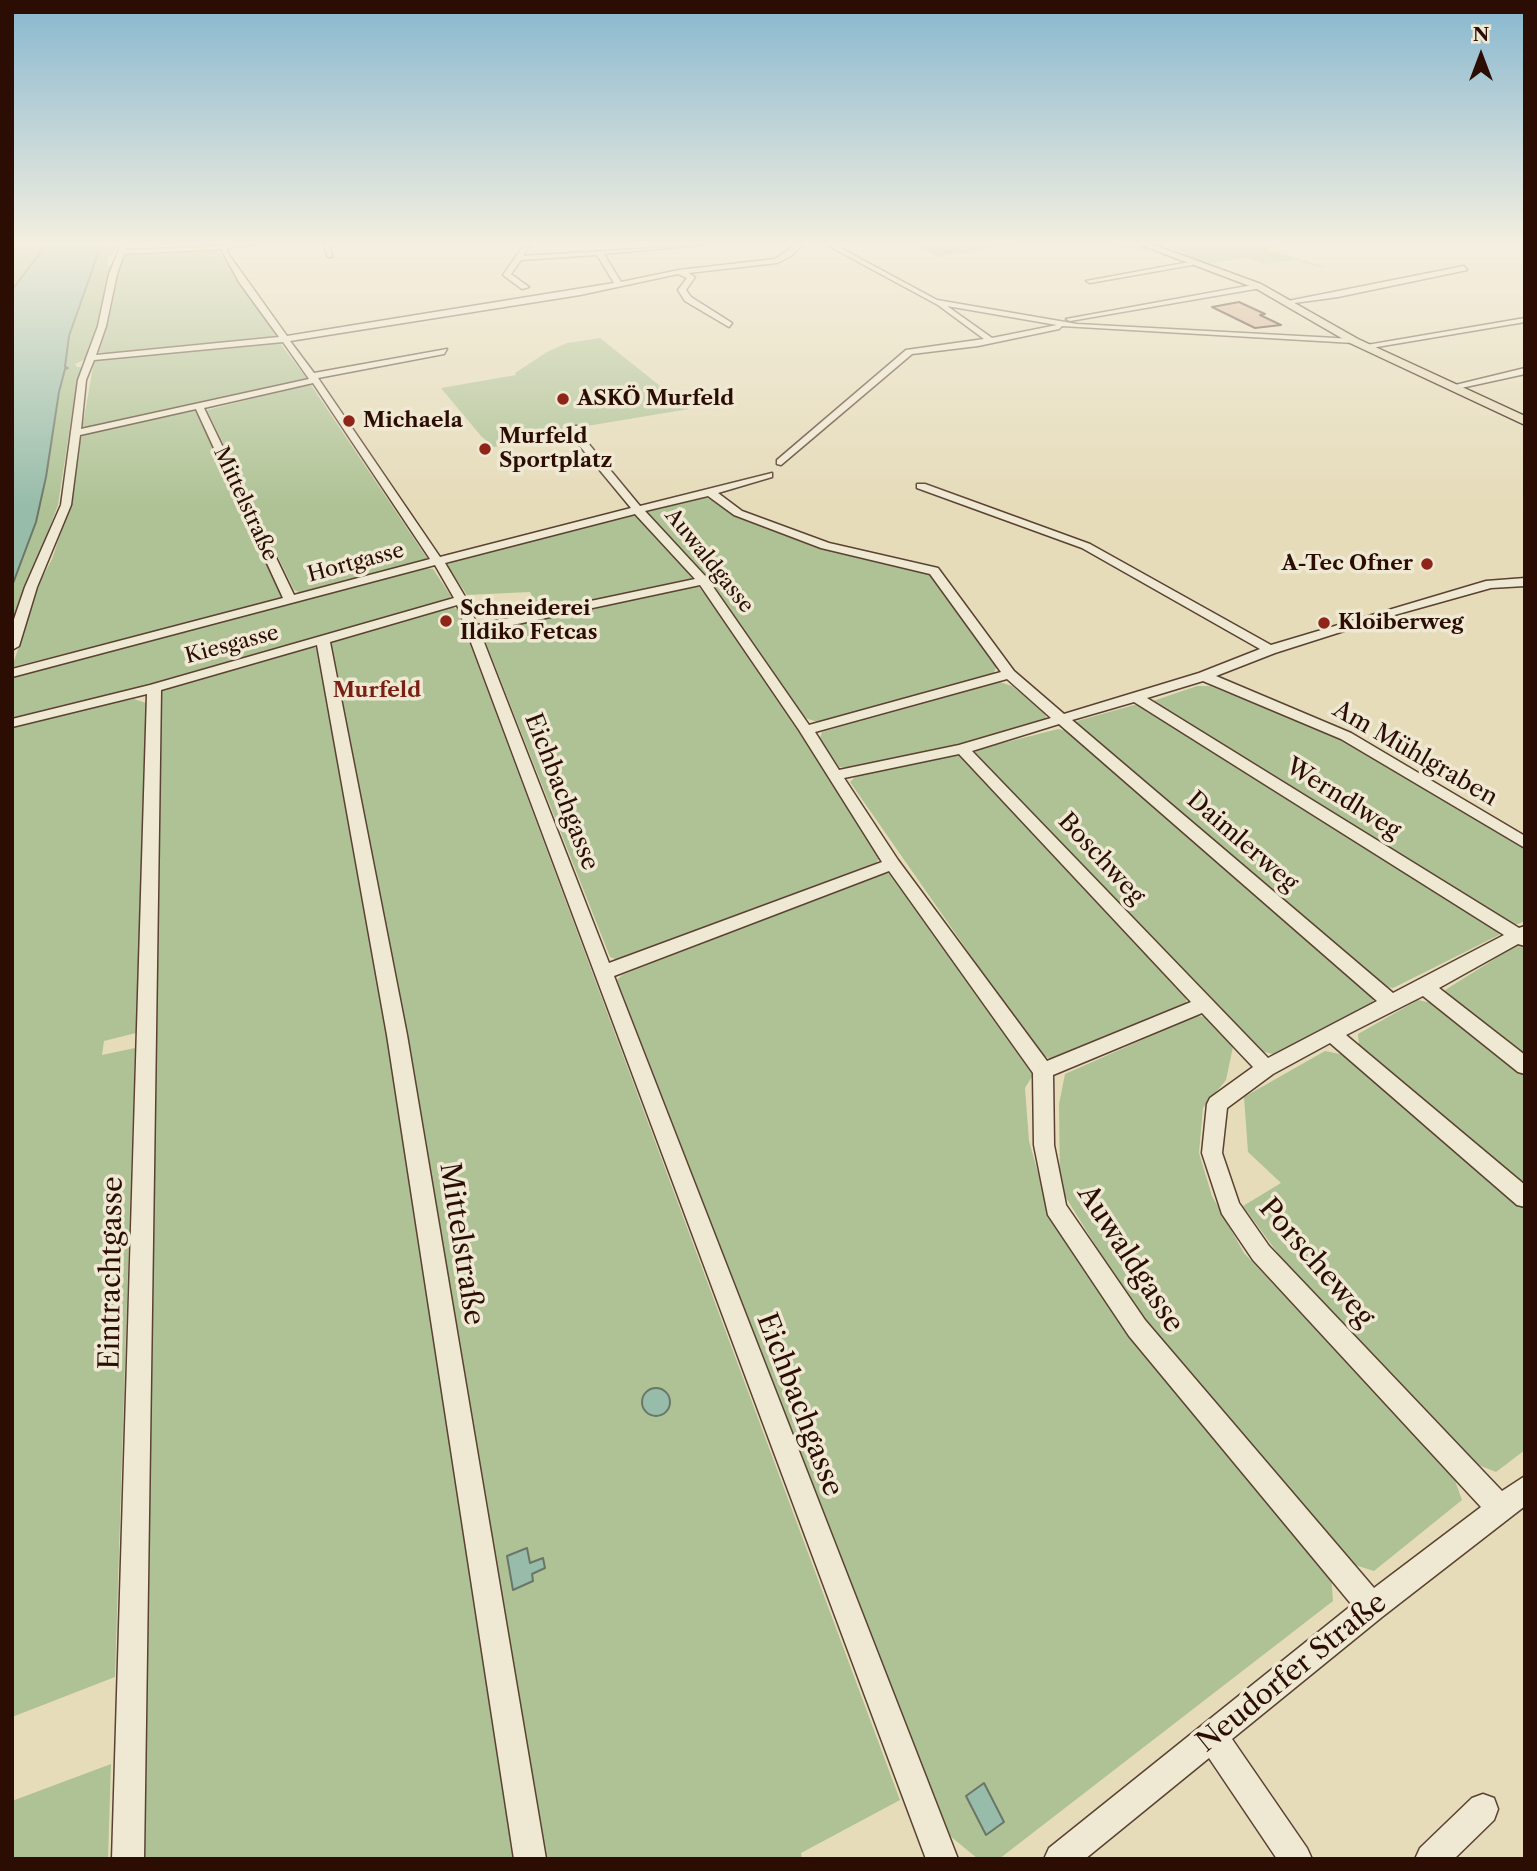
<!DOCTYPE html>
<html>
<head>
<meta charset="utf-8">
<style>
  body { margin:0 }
  #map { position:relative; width:1537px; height:1871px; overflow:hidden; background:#e6dcba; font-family:"Libre Caslon Text",serif }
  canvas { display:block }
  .frame { position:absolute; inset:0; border:14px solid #2c0d04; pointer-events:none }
  .north { position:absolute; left:1446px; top:21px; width:70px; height:70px; -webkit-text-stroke:5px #efe8d2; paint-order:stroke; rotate:0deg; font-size:19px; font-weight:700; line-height:28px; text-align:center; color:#2c0d04 }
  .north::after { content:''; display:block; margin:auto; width:24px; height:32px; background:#2c0d04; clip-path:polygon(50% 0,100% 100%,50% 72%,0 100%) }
</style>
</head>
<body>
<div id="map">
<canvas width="1537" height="1871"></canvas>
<div class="frame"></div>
<div class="north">N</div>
</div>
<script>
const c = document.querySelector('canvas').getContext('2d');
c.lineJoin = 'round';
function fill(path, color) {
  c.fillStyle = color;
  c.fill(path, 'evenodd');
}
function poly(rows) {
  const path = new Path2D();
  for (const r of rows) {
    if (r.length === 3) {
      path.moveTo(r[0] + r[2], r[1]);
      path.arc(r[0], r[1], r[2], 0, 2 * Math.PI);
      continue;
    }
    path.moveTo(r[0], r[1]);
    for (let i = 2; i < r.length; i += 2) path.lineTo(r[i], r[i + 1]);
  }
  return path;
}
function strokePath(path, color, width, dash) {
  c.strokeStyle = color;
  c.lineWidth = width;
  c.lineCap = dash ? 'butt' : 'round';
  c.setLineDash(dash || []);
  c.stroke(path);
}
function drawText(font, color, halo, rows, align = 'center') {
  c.font = font + ' "Libre Caslon Text",serif';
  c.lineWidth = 7;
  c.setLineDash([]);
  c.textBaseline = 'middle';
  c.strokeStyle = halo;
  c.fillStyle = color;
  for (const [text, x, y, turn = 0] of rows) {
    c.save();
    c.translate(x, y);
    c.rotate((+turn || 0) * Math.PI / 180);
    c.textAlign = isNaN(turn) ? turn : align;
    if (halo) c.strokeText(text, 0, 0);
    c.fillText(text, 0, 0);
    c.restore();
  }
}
fill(poly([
  [12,245,46,245,12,290],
  [101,245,117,245,114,252,108,258,107,266,112,266,103,314,86,359,75,364,77,367,82,367,72,413,58,505,12,627,12,586,36,522,46,478,69,336],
  [914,245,1131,245,1149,248,1150,251,1100,246,999,247,938,257],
  [1165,245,1286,245,1267,249,1326,267,1317,267,1294,260,1265,264,1247,258,1207,264],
  [217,249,277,337,109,355,98,352,124,253],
  [600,338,689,409,581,427,581,430,494,447,481,436,441,388,516,375,515,373,547,352,567,343],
  [276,342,280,343,307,379,82,429,94,361],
  [306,385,311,385,427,558,423,562,301,593,294,590,207,410],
  [189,409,195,410,213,445,251,532,286,598,12,667,41,580,52,559,70,505,81,435],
  [702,496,825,548,934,575,997,665,993,675,821,723,805,718,709,584,643,511],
  [631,514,637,515,694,580,541,614,530,592,467,595,447,565,453,561],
  [426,568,433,569,451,596,448,601,238,661,12,720,12,678,22,674],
  [692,585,698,586,711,601,882,855,876,863,618,960,610,957,482,633],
  [451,607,457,609,900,1800,801,1853,802,1859,543,1859,329,643],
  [311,647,317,648,392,1067,513,1859,140,1859,160,691,167,686],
  [1000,682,1012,686,1044,712,1047,719,954,746,850,768,839,767,820,738,822,732],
  [1197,686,1210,686,1342,739,1525,847,1525,921,1518,924,1508,924,1150,702],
  [134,699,146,703,136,1033,104,1041,102,1055,135,1048,115,1677,12,1717,12,726,66,712],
  [1134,705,1143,706,1497,927,1499,935,1393,988,1376,984,1075,727,1077,721],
  [1058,729,1067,731,1373,994,1373,1005,1277,1055,1256,1050,975,755,976,750],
  [956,755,965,757,1187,993,1186,1003,1054,1060,1040,1055,850,782,856,776],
  [884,873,895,874,1033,1075,1025,1088,1029,1141,1048,1208,1331,1573,1333,1601,999,1859,978,1859,949,1835,617,980,622,975],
  [1517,945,1525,948,1525,1059,1446,997,1445,990],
  [1418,1000,1436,1004,1525,1074,1525,1186,1359,1047,1358,1034],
  [1196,1016,1211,1017,1234,1042,1226,1080,1203,1108,1199,1153,1212,1196,1244,1253,1453,1475,1462,1500,1374,1571,1355,1565,1136,1311,1060,1188,1059,1104,1065,1074],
  [1325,1051,1345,1055,1525,1209,1525,1450,1496,1472,1471,1462,1293,1274,1243,1206,1281,1183,1248,1152,1244,1097],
  [111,1764,108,1859,12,1859,12,1801]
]), '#aec295');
const water = poly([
  [46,245,101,245,69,336,65,367,68,368,65,369,59,392,46,477,36,522,12,586,12,290,46,245],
  [656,1402,14],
  [527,1548,530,1563,543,1558,545,1568,532,1574,533,1581,513,1590,507,1556,527,1548],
  [984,1783,1004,1822,986,1835,966,1796,984,1783]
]);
fill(water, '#97bcaa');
strokePath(water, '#6c7668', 2);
const building = poly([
  [1239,302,1265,314,1260,315,1281,325,1255,328,1212,307,1239,302]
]);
fill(building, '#d5a986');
strokePath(building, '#2c0d04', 2);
const minor = poly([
  [121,245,127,245,126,250,254,245,227,248,227,252,287,336,614,283,597,255,521,260,511,274,529,287,522,289,503,275,524,245,530,245,523,256,702,245,604,254,621,282,679,270,775,259,795,245,802,245,791,256,777,263,688,273,695,277,686,290,691,297,732,323,729,327,685,301,678,290,687,278,678,274,580,295,290,341,314,373,447,349,444,354,318,378,440,557,631,508,569,433,567,431,573,426,579,426,578,431,640,506,772,473,772,477,718,493,742,511,829,543,938,568,1014,671,1064,714,1199,673,1260,649,1082,548,917,488,917,484,925,484,1090,544,1271,645,1486,581,1525,578,1525,586,1491,588,1391,616,1275,653,1216,676,1351,733,1525,836,1525,848,1341,739,1203,681,1147,698,1519,928,1525,926,1525,946,1518,944,1439,988,1525,1055,1525,1074,1518,1072,1423,996,1346,1035,1525,1185,1525,1207,1517,1205,1330,1043,1273,1074,1227,1108,1222,1153,1239,1203,1269,1246,1502,1491,1525,1476,1525,1506,1382,1617,1232,1739,1307,1848,1312,1859,1277,1859,1209,1758,1085,1859,1044,1859,1049,1848,1352,1605,1129,1336,1048,1215,1034,1145,1033,1073,889,871,614,976,958,1859,926,1859,457,605,330,642,407,1035,546,1859,514,1859,387,1035,317,645,161,690,144,1859,112,1859,147,694,12,727,12,719,150,685,454,598,435,565,12,677,12,669,283,598,196,409,80,435,71,505,37,587,19,646,12,650,12,625,25,587,61,505,78,380,98,326,109,274,121,245],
  [221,249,239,282,279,337,96,355,106,326,117,274,124,254,221,249],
  [283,342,309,379,81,429,86,380,94,360,283,342],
  [313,383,430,559,294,595,204,408,313,383],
  [708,496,734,515,821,548,930,574,1001,672,809,725,707,578,645,511,708,496],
  [635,514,695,579,477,625,467,600,445,563,635,514],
  [700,585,799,730,882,862,609,963,480,632,700,585],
  [1007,679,1051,718,959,745,839,770,815,732,1007,679],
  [1134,702,1504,935,1393,993,1072,720,1134,702],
  [1059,724,1377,1001,1268,1058,972,751,1059,724],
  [959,754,1191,1002,1047,1061,898,860,844,778,959,754],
  [1202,1013,1253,1067,1210,1098,1207,1104,1202,1153,1222,1214,1253,1260,1481,1507,1374,1588,1145,1320,1066,1205,1054,1145,1053,1075,1202,1013],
  [324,245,330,245,332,257,328,257,324,245],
  [827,245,835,245,937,300,1077,324,1354,339,1358,341,1354,343,1062,326,1059,329,978,346,912,354,781,465,777,464,777,460,906,350,984,339,938,305,827,245],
  [947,306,1057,325,992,338,947,306],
  [1195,261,1192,265,1090,283,1086,281,1195,261],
  [1464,266,1467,270,1338,297,1287,304,1283,302,1464,266],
  [1258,284,1261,288,1070,321,1066,319,1258,284],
  [1525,318,1525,322,1365,349,1361,346,1525,318],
  [1525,368,1525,374,1452,390,1447,387,1525,368],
  [1483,1794,1494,1798,1498,1809,1494,1820,1454,1859,1415,1859,1420,1848,1472,1798,1483,1794]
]);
const major = poly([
  [1141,245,1154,245,1261,284,1358,339,1525,416,1525,425,1350,343,1255,288,1141,245]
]);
strokePath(minor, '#5a4132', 3);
strokePath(major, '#2c0d04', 3);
fill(minor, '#efe8d2');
fill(major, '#e6dcba');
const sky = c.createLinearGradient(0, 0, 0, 507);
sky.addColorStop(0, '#87b7cf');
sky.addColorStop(0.48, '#f4efe0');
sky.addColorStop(1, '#f4efe000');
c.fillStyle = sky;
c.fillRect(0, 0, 1537, 507);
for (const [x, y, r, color] of [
  [563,399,7,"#8f2418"],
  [349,421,7,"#8f2418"],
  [485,449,7,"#8f2418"],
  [1427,564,7,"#8f2418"],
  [446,621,7,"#8f2418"],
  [1324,623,7,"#8f2418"]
]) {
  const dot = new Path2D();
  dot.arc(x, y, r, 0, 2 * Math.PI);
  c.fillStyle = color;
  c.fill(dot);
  strokePath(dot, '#efe8d2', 2.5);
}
drawText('bold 21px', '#2c0d04', '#efe8d2', [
  ["ASKÖ Murfeld",577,399],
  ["Michaela",363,421],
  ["Murfeld",499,437],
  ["Sportplatz",499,461],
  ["A-Tec Ofner",1413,564,"right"],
  ["Schneiderei",460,609],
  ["Ildiko Fetcas",460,633],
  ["Kloiberweg",1338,623]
], 'left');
drawText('21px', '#2c0d04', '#efe8d2', [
  ["Mittelstraße",245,504,65],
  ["Auwaldgasse",709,561,51],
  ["Hortgasse",356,563,-15],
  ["Kiesgasse",232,645,-15]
]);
drawText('bold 21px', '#7a1f14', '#efe8d2', [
  ["Murfeld",377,691]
]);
drawText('24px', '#2c0d04', '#efe8d2', [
  ["Am Mühlgraben",1415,754,30],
  ["Eichbachgasse",561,792,69],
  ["Werndlweg",1343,799,32],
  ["Daimlerweg",1242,842,41],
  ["Boschweg",1101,859,47]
]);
drawText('28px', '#2c0d04', '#efe8d2', [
  ["Mittelstraße",461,1244,81],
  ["Auwaldgasse",1130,1259,57],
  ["Porscheweg",1316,1263,49],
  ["Eintrachtgasse",112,1273,-89],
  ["Eichbachgasse",799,1405,69],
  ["Neudorfer Straße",1292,1673,-39]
]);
</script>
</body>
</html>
